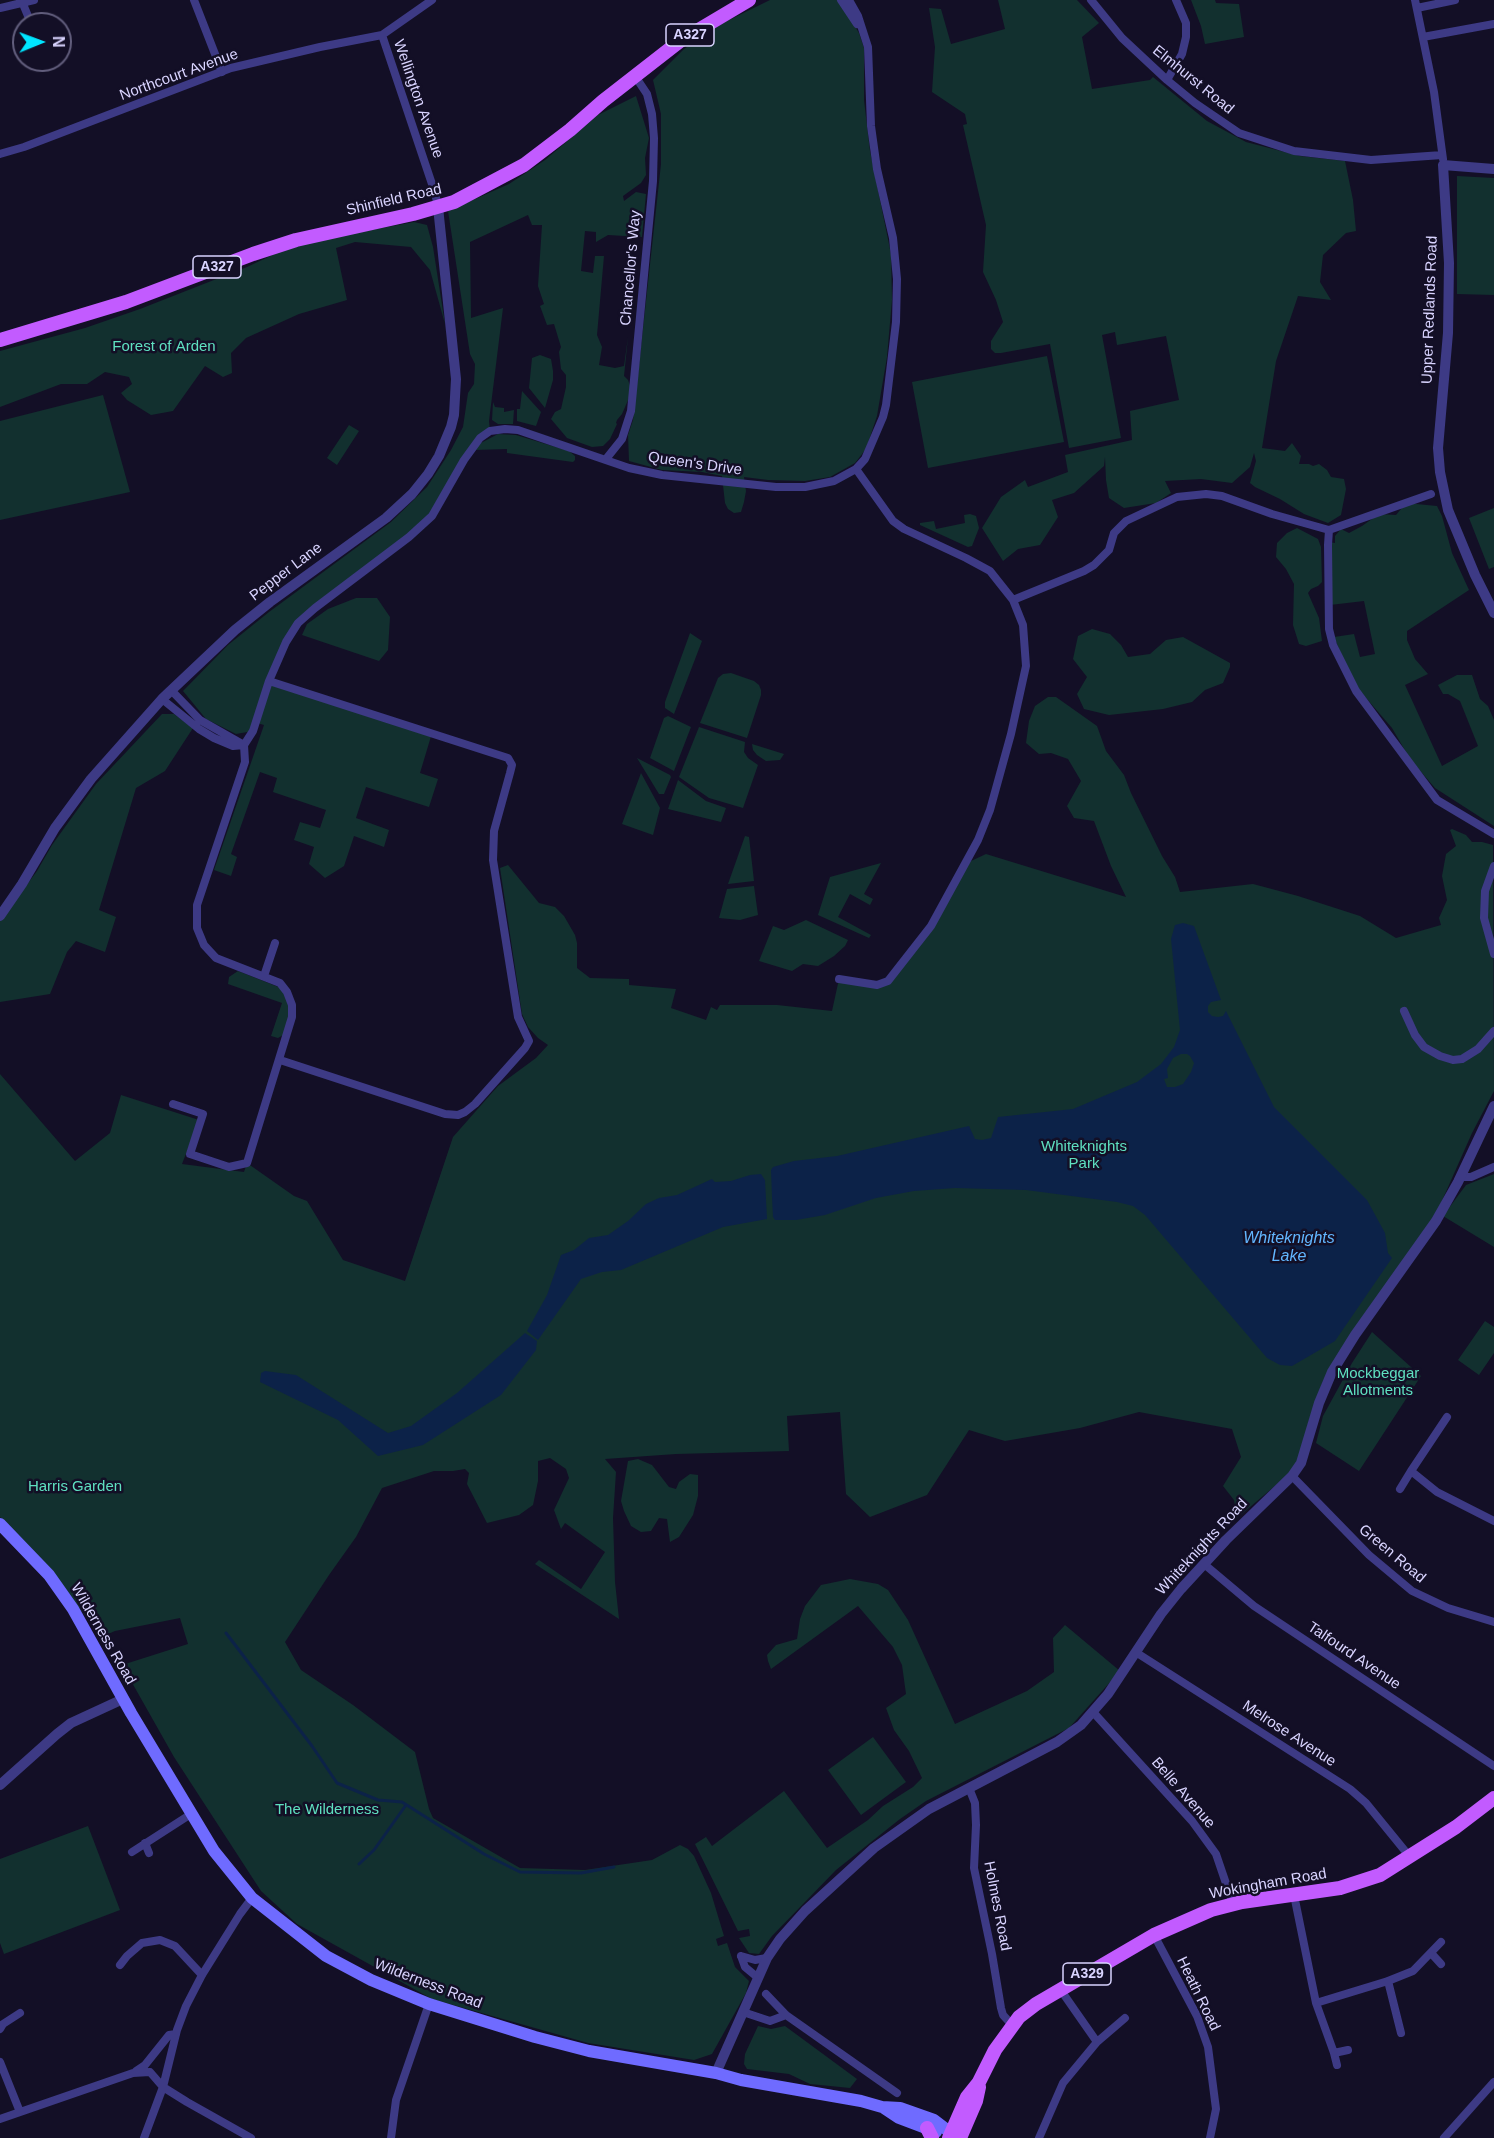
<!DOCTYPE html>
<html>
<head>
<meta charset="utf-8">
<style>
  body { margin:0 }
  #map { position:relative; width:1494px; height:2138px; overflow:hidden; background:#130f26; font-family:Helvetica,sans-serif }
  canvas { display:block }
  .north { position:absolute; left:12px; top:12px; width:60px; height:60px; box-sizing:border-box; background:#130f26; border:2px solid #625e7d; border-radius:50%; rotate:89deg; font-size:16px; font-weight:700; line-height:24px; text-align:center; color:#d9d4ff }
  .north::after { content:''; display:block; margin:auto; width:21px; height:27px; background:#00e5ff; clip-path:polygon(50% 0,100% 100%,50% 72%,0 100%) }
</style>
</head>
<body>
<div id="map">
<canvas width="1494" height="2138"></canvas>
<div class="north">N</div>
</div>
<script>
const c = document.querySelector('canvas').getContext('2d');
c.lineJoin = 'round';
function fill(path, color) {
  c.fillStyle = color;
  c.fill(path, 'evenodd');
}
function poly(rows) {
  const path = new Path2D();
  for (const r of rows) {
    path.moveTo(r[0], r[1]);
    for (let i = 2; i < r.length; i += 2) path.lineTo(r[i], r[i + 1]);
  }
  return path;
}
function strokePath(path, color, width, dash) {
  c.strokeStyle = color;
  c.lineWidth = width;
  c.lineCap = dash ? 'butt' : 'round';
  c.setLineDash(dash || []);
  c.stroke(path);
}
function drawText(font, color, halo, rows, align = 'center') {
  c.font = font + ' Helvetica,sans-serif';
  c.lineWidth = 5;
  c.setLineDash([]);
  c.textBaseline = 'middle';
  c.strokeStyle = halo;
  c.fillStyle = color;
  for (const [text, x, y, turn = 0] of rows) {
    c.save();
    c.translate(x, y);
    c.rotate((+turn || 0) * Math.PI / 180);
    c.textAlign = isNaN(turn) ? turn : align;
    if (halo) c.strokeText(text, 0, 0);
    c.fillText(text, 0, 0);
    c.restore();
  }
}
fill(poly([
  [770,0,839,0,859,33,864,48,864,100,870,151,891,254,892,300,887,357,877,416,866,449,855,463,830,477,805,481,768,480,744,477,746,491,744,502,741,512,734,513,728,509,725,503,722,476,702,472,662,470,629,461,628,435,633,420,661,164,661,114,653,80,684,49,723,23],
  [998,0,1077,0,1099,23,1082,37,1092,89,1150,80,1153,77,1207,121,1246,142,1300,156,1345,161,1353,200,1356,231,1346,233,1323,255,1320,282,1331,300,1298,296,1276,361,1262,448,1285,451,1292,443,1301,456,1299,464,1309,464,1313,466,1319,464,1327,470,1331,477,1344,479,1346,489,1341,515,1328,523,1304,514,1280,499,1255,487,1250,483,1256,461,1254,453,1250,467,1232,483,1201,479,1165,481,1171,493,1156,503,1124,508,1109,498,1106,480,1105,457,1104,466,1074,493,1052,500,1058,517,1040,545,1018,549,1003,561,982,528,1001,497,1025,480,1028,487,1068,472,1065,455,1132,440,1130,411,1179,400,1166,336,1117,345,1115,332,1102,335,1121,438,1069,448,1050,344,1001,353,995,353,991,349,991,341,1003,322,996,300,983,272,986,225,963,125,967,124,965,114,932,92,935,47,929,8,941,9,951,44,1005,29],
  [1191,0,1215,0,1216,3,1239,4,1244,37,1205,44,1201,26],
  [636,96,649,138,645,158,646,175,641,183,623,196,624,201,636,192,646,194,642,237,608,235,596,242,596,232,585,231,581,271,593,273,595,256,604,256,597,335,602,347,599,365,615,368,624,366,628,337,624,376,628,380,632,391,622,414,617,420,616,423,617,424,610,439,603,446,592,447,567,438,551,419,555,412,561,409,566,387,566,375,561,369,559,352,561,347,554,324,547,325,540,306,544,304,538,286,542,225,532,225,528,215,470,242,471,318,503,308,489,421,490,431,480,438,432,516,298,623,269,680,432,733,420,773,438,779,429,807,366,787,356,818,389,830,384,847,354,836,344,866,325,878,309,864,314,847,294,840,300,822,320,828,326,810,273,792,277,778,260,772,231,854,237,857,231,876,214,870,264,725,257,723,253,731,236,734,206,719,183,691,228,645,269,612,391,522,427,487,451,450,463,427,468,393,474,384,475,364,470,354,448,211,509,184,545,160,598,115],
  [1457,176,1494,178,1494,295,1457,294],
  [414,222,427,225,433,247,445,324,430,270,411,247,355,242,336,248,347,300,299,314,246,338,231,353,232,373,223,377,205,366,173,411,151,415,127,400,121,393,132,384,129,377,105,372,87,384,61,384,0,407,0,351,85,328,140,309,247,267,296,244],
  [540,355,551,359,553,371,553,380,545,408,529,388,532,358],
  [1047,356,1064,442,928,468,912,382],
  [522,391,541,412,536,426,517,421,517,409,520,409],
  [103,395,130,492,0,520,0,421],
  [493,402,495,407,504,408,504,412,514,410,513,424,498,424,492,420],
  [349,425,359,431,337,465,327,458],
  [498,434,516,435,569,451,575,456,575,460,573,462,507,453,507,449,474,450,479,444],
  [1406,503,1437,506,1442,516,1452,553,1469,590,1407,631,1407,640,1415,659,1428,674,1405,685,1442,766,1478,746,1460,701,1448,694,1443,694,1438,685,1457,675,1472,675,1480,699,1488,706,1494,720,1494,826,1435,788,1410,759,1392,728,1354,684,1334,637,1354,634,1360,657,1375,654,1364,601,1330,605,1329,542,1335,543,1335,536,1341,529,1349,533,1362,526,1379,514,1396,515],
  [1494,508,1494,567,1489,569,1469,518],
  [970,514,976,516,979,528,972,546,968,547,920,525,920,523,934,521,936,529,965,523,964,515],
  [1297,528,1318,539,1321,547,1322,582,1318,586,1311,589,1308,593,1319,618,1322,641,1306,646,1299,644,1293,625,1294,584,1286,569,1276,557,1277,543,1287,533],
  [356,598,377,598,390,617,388,650,379,661,302,635,307,624,328,609],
  [1092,629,1110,634,1121,645,1128,657,1150,654,1166,640,1183,637,1230,663,1230,667,1223,683,1205,690,1192,702,1163,709,1109,715,1084,709,1077,694,1087,677,1073,659,1078,636],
  [690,633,702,641,674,714,665,708,665,702],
  [731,673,754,681,759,685,761,690,761,695,747,738,700,723,718,678,723,674],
  [1048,697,1056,697,1097,726,1106,751,1124,775,1131,793,1162,856,1175,877,1180,892,1253,884,1298,896,1360,916,1396,938,1441,925,1439,918,1447,900,1442,876,1446,854,1456,846,1450,830,1452,829,1466,835,1472,842,1482,842,1493,845,1494,1091,1472,1133,1433,1221,1323,1381,1309,1420,1299,1461,1289,1474,1237,1518,1234,1500,1223,1486,1241,1457,1232,1429,1139,1412,1080,1428,1005,1441,969,1430,927,1495,870,1517,846,1494,840,1412,787,1416,789,1451,676,1454,605,1459,616,1472,613,1518,615,1582,619,1619,535,1564,539,1560,581,1589,605,1552,565,1523,561,1529,554,1510,569,1478,566,1469,550,1458,538,1461,538,1481,533,1505,519,1515,487,1523,467,1484,469,1473,465,1469,453,1471,434,1471,382,1488,356,1537,329,1575,285,1642,301,1670,353,1705,415,1752,429,1809,433,1818,520,1868,585,1870,652,1860,680,1845,688,1849,694,1856,711,1893,724,1936,716,1939,718,1946,727,1943,735,1967,749,1981,746,1993,712,2054,694,2060,588,2043,432,1999,297,1924,261,1891,174,1757,122,1665,188,1644,180,1618,115,1631,101,1637,49,1567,0,1517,0,1074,75,1161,110,1133,121,1095,199,1120,182,1164,244,1172,247,1163,294,1196,307,1201,343,1260,405,1281,453,1137,498,1086,536,1058,548,1045,538,1038,528,1027,522,1014,500,868,508,865,539,903,555,907,564,916,575,935,577,943,577,968,590,978,629,979,629,985,676,989,671,1008,706,1020,711,1007,717,1010,720,1005,777,1005,832,1011,839,979,876,985,900,967,971,861,986,854,1126,897,1111,866,1094,821,1074,818,1067,806,1081,781,1068,759,1051,753,1039,754,1026,743,1029,721,1035,706],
  [162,714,174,714,193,728,165,771,136,788,99,910,116,917,105,952,76,941,67,952,50,994,0,1002,0,921,37,871,52,845,96,784],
  [668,716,691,727,674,771,650,758,664,718],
  [699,727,745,742,744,752,748,758,758,765,743,808,709,798,679,777],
  [752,744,784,754,780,760,766,761,757,755,753,750],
  [637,758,670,775,671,777,664,794,659,794],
  [641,773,660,808,653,835,622,824],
  [678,780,706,801,726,808,721,822,668,809],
  [745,836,749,837,754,881,728,884],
  [881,863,864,894,873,899,870,905,850,894,838,917,871,935,869,938,818,915,830,877],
  [754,886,758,915,740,920,719,918,727,889],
  [806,920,848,940,845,946,834,956,818,966,803,964,792,971,759,961,773,926,784,930],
  [238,971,281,988,287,1000,290,1015,285,1034,278,1038,271,1036,282,1003,228,984,229,977],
  [1494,1174,1494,1247,1443,1216,1466,1185],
  [1485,1321,1494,1327,1494,1353,1479,1375,1458,1360],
  [1372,1332,1421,1376,1359,1471,1316,1443,1323,1416,1352,1363],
  [638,1459,652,1465,669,1487,676,1489,679,1482,690,1474,698,1475,698,1496,693,1515,679,1537,670,1542,667,1519,659,1518,651,1531,641,1532,631,1526,624,1511,621,1501,628,1461],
  [850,1579,878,1584,888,1590,908,1620,955,1724,1027,1691,1054,1672,1053,1638,1065,1625,1120,1671,1069,1728,926,1801,900,1819,836,1870,772,1936,759,1954,749,1953,739,1938,750,1936,749,1929,738,1931,695,1844,706,1837,712,1846,784,1791,827,1848,868,1820,883,1806,913,1787,922,1778,909,1751,894,1730,886,1708,906,1694,902,1665,893,1647,858,1606,771,1669,768,1661,767,1655,776,1645,797,1639,800,1619,805,1606,821,1585],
  [873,1737,906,1782,861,1815,828,1770],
  [88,1826,120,1910,4,1954,0,1943,0,1859],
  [758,2026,771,2029,785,2026,857,2079,850,2088,810,2084,789,2074,747,2069,744,2064,745,2054]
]), '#12302f');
fill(poly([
  [1183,923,1194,926,1221,1000,1211,1002,1208,1006,1208,1012,1212,1016,1218,1017,1223,1016,1226,1011,1274,1107,1367,1200,1385,1233,1388,1253,1392,1258,1335,1341,1292,1366,1280,1365,1267,1358,1145,1215,1133,1206,1117,1202,1026,1190,955,1188,914,1191,876,1198,825,1215,796,1220,775,1220,773,1217,772,1197,771,1170,773,1167,794,1161,837,1156,969,1126,975,1139,982,1140,991,1138,998,1117,1073,1109,1137,1082,1161,1064,1174,1047,1180,1030,1171,939,1175,925],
  [1181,1054,1187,1054,1190,1056,1194,1063,1191,1072,1183,1084,1175,1087,1167,1087,1164,1079,1168,1078,1167,1069,1173,1058],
  [761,1174,765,1180,767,1219,723,1227,621,1270,602,1272,581,1279,538,1340,527,1331,547,1295,561,1255,574,1250,589,1238,608,1235,628,1221,646,1204,659,1198,677,1195,712,1179,715,1182,731,1181,750,1175],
  [525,1333,537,1341,536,1350,501,1395,423,1445,378,1456,338,1420,260,1382,261,1373,265,1371,296,1375,388,1433,411,1426,457,1393]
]), '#0c2248');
strokePath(poly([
  [226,1633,312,1746,337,1783,378,1800,402,1802,484,1854,520,1872,581,1873,614,1867],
  [359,1864,374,1850,406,1805]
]), '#0c2248', 3);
strokePath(poly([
  [194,0,222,72],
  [841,0,857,24],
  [1091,0,1122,38,1167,80,1195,103,1239,133,1294,151,1371,160,1442,155],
  [1415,0,1434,92,1443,159],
  [23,4,28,16],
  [0,8,34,0],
  [1417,8,1455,0],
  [382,35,435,193,438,207],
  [1423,37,1494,24],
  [1167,80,1182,54,1186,37,1186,23,1176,0],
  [0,154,24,147,231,68,320,47,382,35,432,0],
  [606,459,622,439,631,411,653,181,654,138,652,114,647,94,635,76],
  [1329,530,1328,545,1329,629,1333,645,1356,691,1437,800,1494,834],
  [1013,600,1084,571,1094,565,1109,550,1114,533,1126,521,1177,497,1206,494,1222,496,1272,514,1329,530,1431,494],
  [269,681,508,758,512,765,510,773,494,831,493,860,518,1017,529,1041,525,1048,475,1104,465,1112,458,1115,445,1114,280,1060],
  [171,690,200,720,244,745],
  [162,699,199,729,214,738,233,746,244,745],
  [244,745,253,731,269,681,286,642,298,623,315,608,409,537,432,516,464,460,480,438,490,431,505,429,518,430,629,468,662,475,776,487,805,487,834,481,856,469,865,459,883,417,886,405,896,322,897,279,893,238,877,169,871,126,868,47,858,16,849,0],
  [1494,866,1485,891,1484,918,1494,954],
  [264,976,275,943],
  [839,979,877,985,888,981,931,926,978,840,990,810,1011,734,1026,666,1023,625,1013,600,990,571,966,558,904,529,893,521,856,469],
  [1404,1011,1415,1035,1424,1047,1440,1056,1453,1060,1462,1059,1478,1049,1494,1031],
  [173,1104,203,1114,190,1154,229,1167,247,1163,292,1017,292,1005,287,992,280,983,216,958,204,945,197,928,197,905,245,762,244,745],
  [1460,1177,1471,1177,1494,1167],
  [1411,1471,1447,1417],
  [1292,1476,1369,1555,1412,1591,1448,1608,1494,1622],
  [1400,1489,1411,1471,1437,1492,1494,1521],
  [1204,1564,1254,1606,1494,1766],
  [1137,1653,1350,1789,1366,1803,1410,1857],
  [1093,1712,1192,1821,1216,1854,1233,1904],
  [969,1788,975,1803,976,1825,974,1868,992,1954,1001,2008,1003,2015,1013,2026],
  [145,1843,149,1853],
  [132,1852,191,1814],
  [1294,1895,1316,2003,1334,2053,1337,2065],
  [1154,1935,1197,2016,1208,2047,1216,2109,1210,2138],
  [1431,1953,1441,1964],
  [741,1956,745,1967,757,1977],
  [741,1956,755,1960,767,1958],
  [120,1965,127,1956,142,1943,160,1940,175,1946,202,1975],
  [1388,1981,1401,2033],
  [766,1994,786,2015,897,2093],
  [1316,2003,1388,1981,1413,1971,1441,1942],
  [743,2012,770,2021,786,2015],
  [0,2029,3,2024,20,2013],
  [1097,2042,1125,2018],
  [1334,2053,1348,2050],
  [0,2062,20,2112],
  [136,2071,145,2065,169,2035,176,2034],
  [0,2119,133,2073,150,2072,163,2087,187,2102,251,2138],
  [144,2138,163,2087,177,2030,186,2006,202,1975,240,1914,252,1898],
  [391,2138,396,2100,429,2004],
  [1039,2138,1063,2083,1097,2042,1060,1989],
  [1444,2138,1494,2082]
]), '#3d3a85', 8);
strokePath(poly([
  [1494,169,1443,165,1449,263,1448,333,1438,448,1440,472,1448,510,1475,575,1494,613],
  [0,916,22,884,55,828,91,779,162,699,235,630,270,602,386,518,412,494,428,474,439,456,451,427,454,415,456,379,438,207],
  [0,1785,57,1734,71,1723,123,1699],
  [716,2073,767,1958,780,1939,805,1911,874,1848,929,1809,1057,1742,1081,1725,1108,1694,1161,1614,1181,1589,1226,1540,1292,1476,1301,1463,1319,1403,1332,1372,1355,1335,1436,1221,1458,1182,1494,1106]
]), '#3d3a85', 10);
strokePath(poly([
  [0,1524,49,1575,73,1609,131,1713,214,1851,252,1898,326,1956,371,1980,429,2004,535,2037,589,2051,716,2073,741,2080,861,2101,882,2107,900,2108,934,2120,951,2133],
  [884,2108,899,2118,936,2132]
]), '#6f6bff', 12);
strokePath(poly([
  [0,340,126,302,253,254,296,240,413,214,454,202,524,165,570,130,603,101,680,41,749,0],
  [927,2128,932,2138],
  [949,2138,967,2097,979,2082,995,2050,1019,2017,1036,2004,1154,1935,1211,1910,1242,1902,1340,1888,1380,1875,1456,1827,1494,1798],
  [960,2138,976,2101,979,2087]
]), '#c25bff', 14);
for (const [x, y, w] of [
  [690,35,48],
  [217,267,48],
  [1087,1974,48]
]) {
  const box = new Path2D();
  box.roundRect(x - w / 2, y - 11, w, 22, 4.5);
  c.fillStyle = '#130f26';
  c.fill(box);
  strokePath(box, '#d9d4ff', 1.5);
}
drawText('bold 14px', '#d9d4ff', null, [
  ["A327",690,35],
  ["A327",217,267],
  ["A329",1087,1974]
]);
drawText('15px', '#d9d4ff', '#130f26', [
  ["Northcourt Avenue",179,75,-20],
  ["Elmhurst Road",1193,80,39],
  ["Wellington Avenue",418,99,71],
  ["Shinfield Road",394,200,-13],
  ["Chancellor's Way",631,268,-85],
  ["Upper Redlands Road",1430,310,-88],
  ["Queen's Drive",695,464,8],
  ["Pepper Lane",286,572,-37],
  ["Whiteknights Road",1202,1547,-47],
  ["Green Road",1392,1554,40],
  ["Wilderness Road",103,1634,60],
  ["Talfourd Avenue",1354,1656,34],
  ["Melrose Avenue",1289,1734,33],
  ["Belle Avenue",1183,1793,49],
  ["Wokingham Road",1268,1884,-10],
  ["Holmes Road",997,1906,79],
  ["Wilderness Road",428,1984,21],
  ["Heath Road",1198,1994,64]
]);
drawText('15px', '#5fe0c0', '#130f26', [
  ["Forest of Arden",164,347],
  ["Whiteknights",1084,1147],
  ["Park",1084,1164],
  ["Mockbeggar",1378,1374],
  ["Allotments",1378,1391],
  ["Harris Garden",75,1487],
  ["The Wilderness",327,1810]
]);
drawText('italic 16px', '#62b6ff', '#130f26', [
  ["Whiteknights",1289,1239],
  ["Lake",1289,1257]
]);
</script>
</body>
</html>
